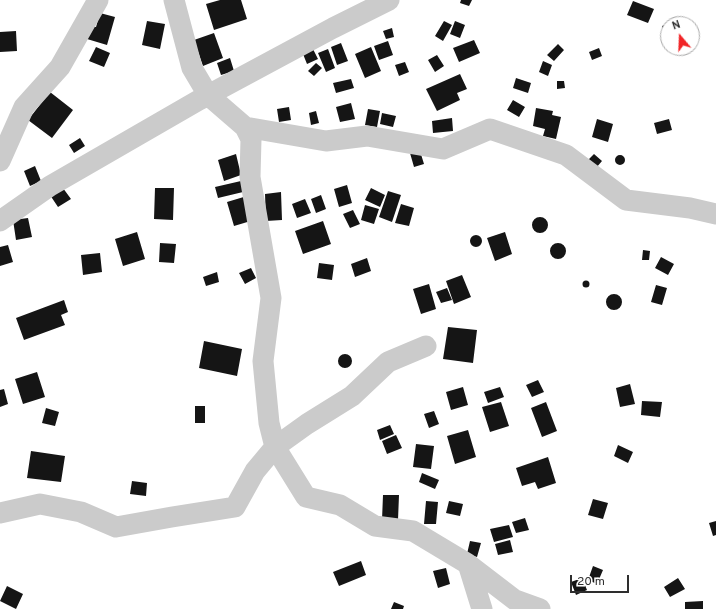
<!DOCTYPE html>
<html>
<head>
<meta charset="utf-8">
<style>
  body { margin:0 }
  #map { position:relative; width:716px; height:609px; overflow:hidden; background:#fff; font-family:Overpass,sans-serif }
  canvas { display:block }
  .north { position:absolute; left:660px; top:16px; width:40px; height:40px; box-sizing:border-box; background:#fff; border:1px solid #ababab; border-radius:50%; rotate:341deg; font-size:11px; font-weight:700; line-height:16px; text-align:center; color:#2e2e2e }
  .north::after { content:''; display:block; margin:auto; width:14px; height:18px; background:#f12426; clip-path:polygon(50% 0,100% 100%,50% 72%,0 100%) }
  .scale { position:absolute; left:570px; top:575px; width:59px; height:18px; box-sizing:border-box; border:2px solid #2e2e2e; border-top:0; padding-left:5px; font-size:12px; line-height:14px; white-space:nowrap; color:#2e2e2e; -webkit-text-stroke:3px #fff; paint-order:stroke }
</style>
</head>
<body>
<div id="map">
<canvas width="716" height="609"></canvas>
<div class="north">N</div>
<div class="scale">20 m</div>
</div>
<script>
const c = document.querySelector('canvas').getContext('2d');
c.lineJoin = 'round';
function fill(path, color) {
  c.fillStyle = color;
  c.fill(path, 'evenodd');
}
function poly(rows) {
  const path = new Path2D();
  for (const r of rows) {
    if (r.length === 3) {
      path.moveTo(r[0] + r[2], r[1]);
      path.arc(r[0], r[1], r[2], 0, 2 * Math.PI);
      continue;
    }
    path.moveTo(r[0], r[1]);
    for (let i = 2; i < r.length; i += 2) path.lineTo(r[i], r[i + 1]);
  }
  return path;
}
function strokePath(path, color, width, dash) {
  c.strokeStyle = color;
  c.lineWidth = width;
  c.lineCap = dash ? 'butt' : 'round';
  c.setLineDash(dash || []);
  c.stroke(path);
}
fill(poly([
  [220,0,241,0,247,19,214,30,206,4],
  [461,0,472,0,469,6,460,3],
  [633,1,654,9,648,23,627,15],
  [100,13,115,17,107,45,87,39,91,26,96,27],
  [147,21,165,24,160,49,142,45],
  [444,21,452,25,443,41,435,36],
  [455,21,465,25,460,38,450,34],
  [668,24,668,45,662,26],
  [392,28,394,37,386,39,383,31],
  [16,31,17,51,0,52,0,32],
  [214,33,223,58,203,66,194,40],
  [474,40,480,53,459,62,453,48],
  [388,41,393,55,379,60,374,46],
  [341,43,348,61,337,65,331,47],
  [558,44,564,50,554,61,547,55],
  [96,47,110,53,104,67,89,61],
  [371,47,381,71,365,78,355,54],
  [599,48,602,56,592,60,589,52],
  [313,49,318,59,307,64,303,54],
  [328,49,335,68,326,72,318,53],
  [437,55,444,66,435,72,428,60],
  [230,58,234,71,221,75,217,63],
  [543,61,552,65,548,76,539,72],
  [405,62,409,72,399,76,395,65],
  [316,63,322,68,314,76,308,71],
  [460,74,467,89,457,93,460,100,437,111,426,89],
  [516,78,531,83,528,93,513,88],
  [351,79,354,88,336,93,333,83],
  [557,81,564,81,565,88,557,89],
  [50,92,73,110,52,138,28,120],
  [513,100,525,107,519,117,507,110],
  [351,103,355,119,340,122,336,107],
  [289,107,291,120,279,122,277,109],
  [536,108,553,111,552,115,561,117,556,139,543,136,545,129,533,126],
  [368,109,380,111,377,127,365,125],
  [316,111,319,123,311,125,309,113],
  [382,113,396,116,393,127,380,124],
  [452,118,453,131,433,133,432,121],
  [597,119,613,124,608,142,592,137],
  [669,119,672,130,657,134,654,123],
  [80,138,85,146,74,153,69,145],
  [420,151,424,164,414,167,410,153],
  [236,154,241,175,224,181,218,160],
  [594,154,602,161,596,168,588,160],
  [620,160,5],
  [35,166,41,181,30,186,24,171],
  [241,181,243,192,218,198,215,187],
  [60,184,71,199,58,207,48,192],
  [347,185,352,203,339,207,334,189],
  [155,188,174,188,173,220,154,219],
  [371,188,385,195,380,207,365,200],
  [388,191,401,195,392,222,379,217],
  [281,192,282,220,266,221,265,194],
  [321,195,326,209,316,213,311,199],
  [247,196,254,220,234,226,227,202],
  [305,199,311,213,297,218,292,204],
  [401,204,414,208,409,226,395,223],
  [365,205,379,209,374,224,361,220],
  [353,210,360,224,350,228,343,214],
  [540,225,8],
  [28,218,32,237,16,240,13,220],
  [323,221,331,244,303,254,295,231],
  [137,232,145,259,123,266,115,239],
  [505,232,512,254,495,261,487,238],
  [476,241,6],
  [160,243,176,244,174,263,159,262],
  [558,251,8],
  [8,245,13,262,0,266,0,247],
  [643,250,650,251,649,260,642,260],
  [100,253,102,272,83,275,81,255],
  [661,257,674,264,668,275,655,268],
  [367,258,371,271,355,277,351,264],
  [319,263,334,265,332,280,317,278],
  [251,268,256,278,245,284,239,273],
  [217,272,219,282,206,286,203,277],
  [462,275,471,297,454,304,446,281],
  [586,284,3.5],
  [429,284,436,309,421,314,413,289],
  [656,285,667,288,662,305,651,302],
  [447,288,452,300,441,303,436,292],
  [614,302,8],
  [64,300,68,312,61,315,65,325,24,340,16,318],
  [448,327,477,330,473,363,443,359],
  [204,341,242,349,237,376,199,368],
  [345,361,7],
  [37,372,45,397,23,404,15,379],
  [538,380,544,392,532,397,526,385],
  [630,384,635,404,620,407,616,388],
  [463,387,468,405,451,410,446,392],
  [500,387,504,397,488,403,484,392],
  [4,389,8,404,0,407,0,390],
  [642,401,662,402,660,417,641,415],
  [501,402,509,426,490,432,482,407],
  [546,402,557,431,542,437,531,408],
  [195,406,205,406,205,423,195,423],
  [46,408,59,412,55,426,42,423],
  [434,411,439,424,429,428,424,414],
  [390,425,394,434,380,440,377,430],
  [468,430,476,457,455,464,447,436],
  [396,435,402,448,387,454,382,441],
  [416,444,434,446,431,469,413,467],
  [618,445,633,452,628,463,614,456],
  [31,451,65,456,61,482,27,478],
  [548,457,556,483,538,489,535,482,522,486,516,468],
  [422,473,439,480,435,489,419,482],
  [132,481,147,483,146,496,130,494],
  [383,495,399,495,398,520,382,520],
  [593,499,608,503,603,519,588,515],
  [426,501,438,502,436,524,424,524],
  [449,501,463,504,460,516,446,513],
  [525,518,529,530,516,533,512,522],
  [716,521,716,535,713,536,709,523],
  [509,525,513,537,494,542,490,529],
  [510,540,513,552,498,555,495,544],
  [470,541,481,543,477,557,467,554],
  [361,561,366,575,339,586,333,572],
  [593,566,603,570,597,584,588,580],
  [446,568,450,584,438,588,433,571],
  [582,578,587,590,576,595,571,582],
  [678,578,685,589,670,597,664,587],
  [7,586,23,594,16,609,0,601],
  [703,601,703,609,685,609,685,602],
  [394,602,404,606,403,609,391,609]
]), '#151515');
strokePath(poly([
  [174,0,192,68,208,95,245,127,326,141,367,136,443,149,490,129,566,155,626,200,690,208,716,214],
  [245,127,251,139,250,177,271,298,263,361,269,423,275,447,306,497,340,505,375,526,413,531,468,564,482,609],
  [0,161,24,107,60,67,98,0],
  [0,221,50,186,199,100,333,28,389,0],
  [0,513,40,504,81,512,116,527,172,517,235,507,255,471,275,447,307,424,352,396,388,362,426,346],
  [468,564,515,600,540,609]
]), '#cbcbcb', 21);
</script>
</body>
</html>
